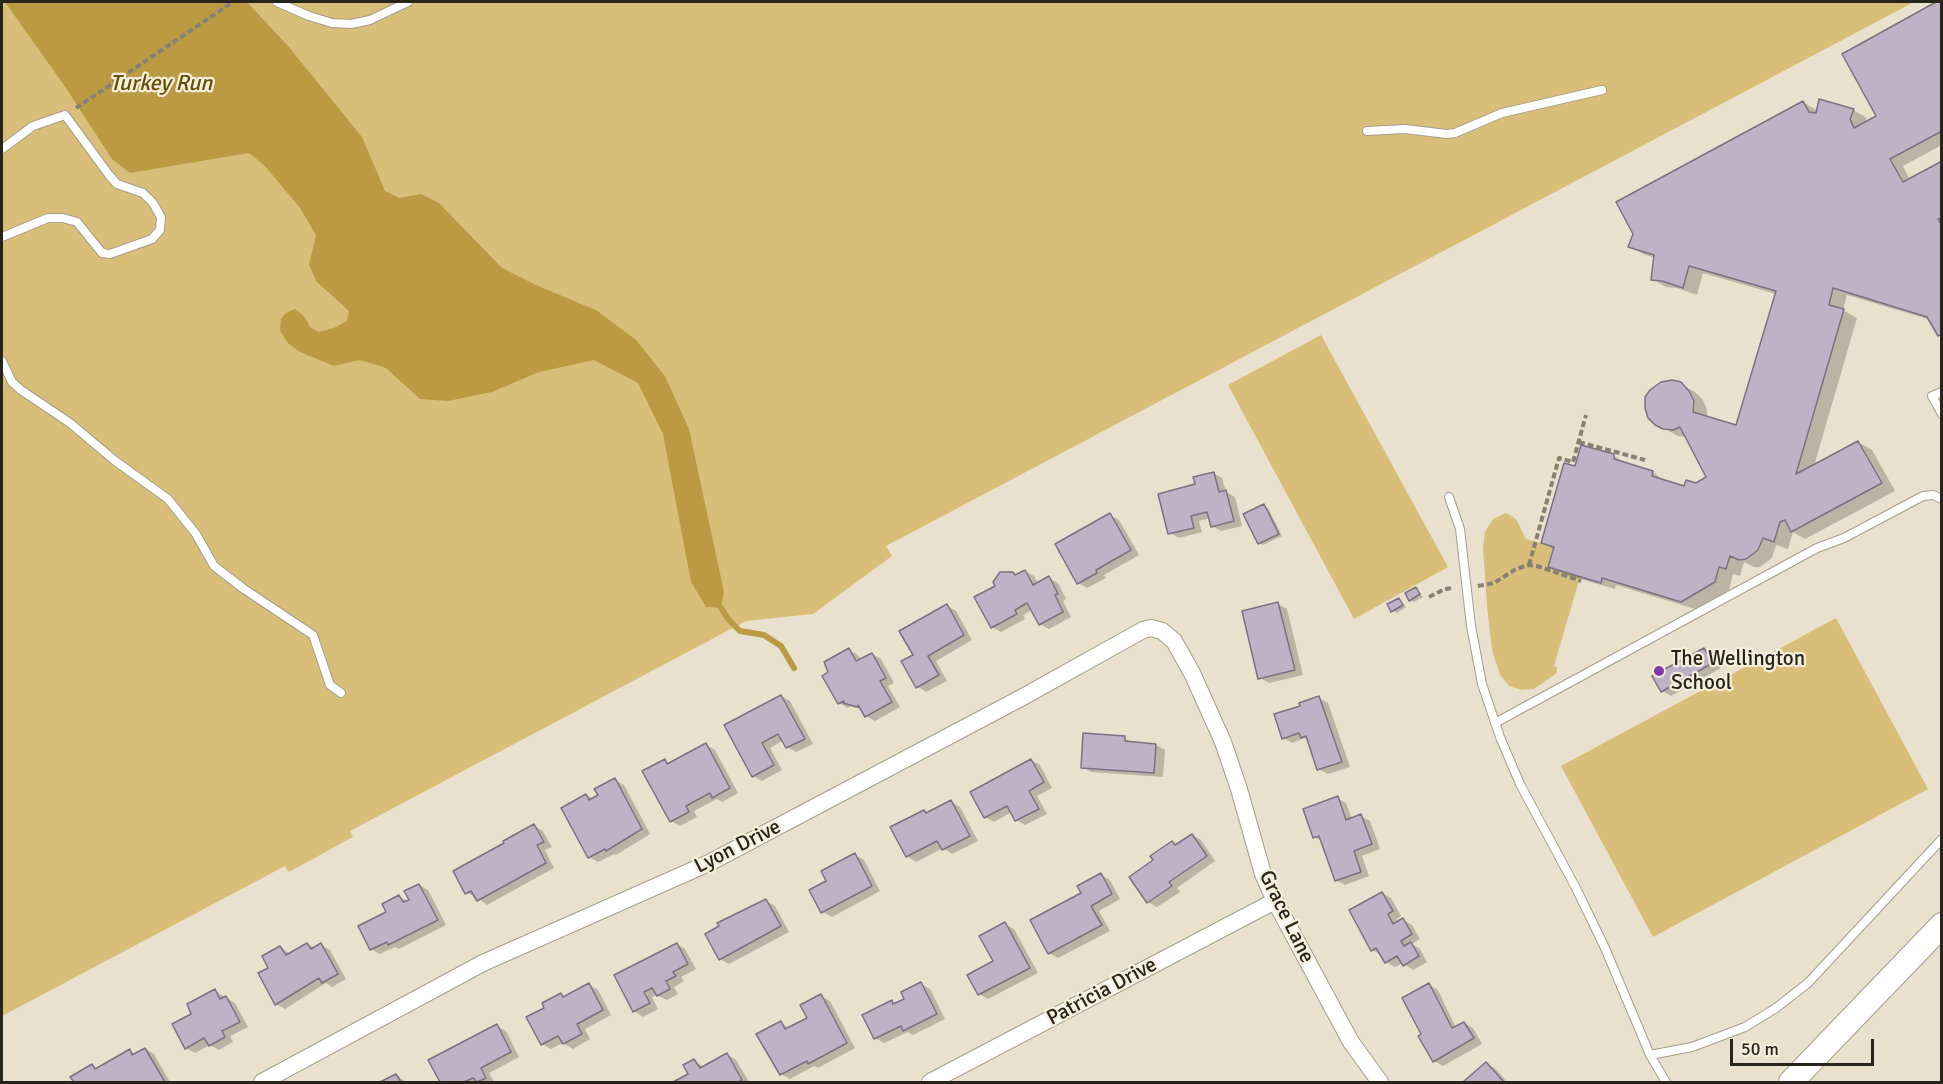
<!DOCTYPE html>
<html>
<head>
<meta charset="utf-8">
<style>
  body { margin:0 }
  #map { position:relative; width:1943px; height:1084px; overflow:hidden; background:#e9e1cd; font-family:Signika,sans-serif }
  canvas { display:block }
  .frame { position:absolute; inset:0; border:3px solid #27241c; pointer-events:none }
  .scale { position:absolute; left:1730px; top:1039px; width:144px; height:27px; box-sizing:border-box; border:3px solid #27241c; border-top:0; padding-left:8px; font-size:18px; line-height:21px; white-space:nowrap; color:#27241c; -webkit-text-stroke:4px #f6eeda; paint-order:stroke }
</style>
</head>
<body>
<div id="map">
<canvas width="1943" height="1084"></canvas>
<div class="frame"></div>
<div class="scale">50 m</div>
</div>
<script>
const c = document.querySelector('canvas').getContext('2d');
c.lineJoin = 'round';
function fill(path, color) {
  c.fillStyle = color;
  c.fill(path, 'evenodd');
}
function poly(rows) {
  const path = new Path2D();
  for (const r of rows) {
    path.moveTo(r[0], r[1]);
    for (let i = 2; i < r.length; i += 2) path.lineTo(r[i], r[i + 1]);
  }
  return path;
}
function strokePath(path, color, width, dash) {
  c.strokeStyle = color;
  c.lineWidth = width;
  c.lineCap = dash ? 'butt' : 'round';
  c.setLineDash(dash || []);
  c.stroke(path);
}
function drawText(font, color, halo, rows, align = 'center') {
  c.font = font + ' Signika,sans-serif';
  c.lineWidth = 4.5;
  c.setLineDash([]);
  c.textBaseline = 'middle';
  c.strokeStyle = halo;
  c.fillStyle = color;
  for (const [text, x, y, turn = 0] of rows) {
    c.save();
    c.translate(x, y);
    c.rotate((+turn || 0) * Math.PI / 180);
    c.textAlign = isNaN(turn) ? turn : align;
    if (halo) c.strokeText(text, 0, 0);
    c.fillText(text, 0, 0);
    c.restore();
  }
}
fill(poly([
  [2,2,1914,2,886,546,892,556,813,614,746,621,350,831,353,837,289,872,285,866,2,1016],
  [1321,335,1448,567,1354,619,1228,385],
  [1506,513,1516,519,1526,539,1554,547,1548,567,1580,577,1554,666,1557,667,1557,673,1534,689,1521,690,1509,686,1500,675,1492,650,1487,606,1483,547,1485,532,1493,519],
  [1836,618,1928,789,1653,937,1561,766]
]), '#d8be79');
fill(poly([
  [5,2,247,2,288,46,362,137,385,191,399,198,421,194,439,203,502,268,538,286,596,310,636,340,665,376,689,429,724,592,721,608,706,607,691,582,663,434,638,383,594,360,539,372,492,392,448,401,420,399,386,368,360,360,334,366,300,352,288,343,280,331,281,319,286,313,295,309,304,316,310,327,319,332,334,328,347,321,349,311,317,282,309,265,316,235,300,208,265,166,249,153,130,173,112,159,66,88]
]), '#ba9b44');
fill(poly([
  [1939,2,1942,2,1942,145,1903,166,1910,180,1942,162,1942,336,1931,320,1847,295,1843,310,1857,318,1814,466,1858,442,1872,450,1895,491,1805,539,1793,532,1788,549,1776,545,1772,558,1760,567,1754,567,1744,562,1740,576,1733,574,1729,590,1695,609,1616,585,1615,589,1563,574,1550,566,1555,550,1543,543,1576,468,1614,456,1628,464,1653,472,1666,482,1685,487,1708,477,1687,437,1678,436,1656,424,1680,384,1695,392,1703,400,1707,410,1707,418,1737,426,1776,294,1703,273,1697,295,1677,288,1666,287,1652,279,1655,258,1643,254,1630,246,1803,102,1818,111,1853,110,1867,118,1864,124,1878,117,1844,54],
  [1213,473,1222,478,1226,492,1235,497,1242,526,1221,531,1212,526,1210,518,1199,521,1202,532,1179,538,1170,533,1197,486],
  [1264,506,1268,508,1282,536,1263,545,1259,543],
  [1110,515,1119,520,1139,555,1104,575,1106,578,1087,588,1078,583],
  [1025,571,1034,576,1038,584,1049,578,1058,583,1066,599,1063,601,1071,617,1049,629,1040,624,1032,610,1023,615,1025,619,1001,632,992,627,997,586,1012,573,1017,576],
  [1416,589,1423,597,1414,602,1410,600],
  [1399,599,1406,607,1397,613,1393,611],
  [1278,604,1287,609,1303,675,1269,683,1260,678],
  [947,606,956,611,972,640,936,661,947,681,926,692,918,687,903,662,915,656],
  [1704,649,1713,654,1721,668,1671,696,1662,691],
  [849,650,858,655,861,660,872,654,881,659,894,683,888,686,900,707,875,721,866,716,863,710,851,706,848,708,839,703],
  [781,696,790,701,813,744,796,752,787,747,784,740,770,748,782,770,762,781,753,776,726,725],
  [1319,698,1328,703,1350,767,1328,774,1319,769,1310,741,1305,738,1292,743,1283,738,1302,707],
  [1124,738,1133,743,1156,745,1165,750,1163,777,1091,772,1083,767],
  [706,745,715,750,738,793,722,802,717,799,694,811,697,817,680,826,671,821,665,761,670,764],
  [1031,760,1040,765,1052,788,1037,796,1047,814,1025,825,1016,820,1012,812,994,822,985,817],
  [615,780,624,785,650,834,616,855,614,854,598,862,589,857,586,795,594,799],
  [1337,798,1346,803,1352,819,1361,816,1370,821,1380,849,1362,856,1369,876,1345,885,1336,880,1323,842,1314,837],
  [951,802,960,807,978,841,952,854,943,848,916,862,907,856,924,811,928,814],
  [534,826,543,831,552,847,545,850,554,868,487,905,477,897,466,893,507,844],
  [1192,835,1201,840,1215,861,1177,888,1180,892,1157,907,1148,902,1155,861,1172,843,1177,846],
  [855,855,864,860,880,891,832,917,823,912,828,881],
  [1101,875,1110,880,1120,899,1099,911,1110,931,1058,958,1049,953,1032,921,1083,893],
  [419,885,428,890,446,925,399,949,395,947,380,954,371,949,388,913,399,896,408,902],
  [1382,893,1391,898,1401,916,1396,920,1398,923,1403,920,1412,925,1420,939,1412,944,1420,949,1427,962,1413,970,1403,963,1395,967,1386,962,1382,955,1372,950],
  [766,901,775,906,789,932,729,964,720,959],
  [1005,924,1014,929,1038,973,988,999,979,994,995,962],
  [307,944,315,948,321,945,330,950,346,979,332,987,326,983,285,1009,276,1004,270,968,280,947,290,954],
  [677,944,685,949,696,969,681,977,684,981,674,987,678,994,667,1000,657,995,652,997,658,1009,643,1017,634,1011,616,976],
  [921,984,930,989,945,1019,913,1035,908,1032,884,1043,875,1038,891,1002,896,1005,906,999],
  [589,985,598,990,611,1015,585,1029,590,1039,573,1049,563,1043,551,1049,542,1044,546,1008,561,995,565,997],
  [1429,985,1438,990,1456,1028,1464,1023,1473,1028,1482,1044,1443,1066,1434,1061],
  [215,991,235,1003,248,1027,230,1036,233,1042,219,1050,210,1045,195,1053,186,1048],
  [821,996,830,1001,855,1048,818,1068,814,1066,790,1079,781,1074,781,1023,790,1028,809,1018],
  [497,1026,506,1031,519,1057,489,1073,494,1082,441,1082,430,1061],
  [145,1049,154,1054,170,1082,75,1082,72,1077,92,1066,98,1069,130,1051,136,1054],
  [727,1054,736,1060,749,1082,676,1082,690,1075,694,1061,704,1067],
  [1487,1064,1496,1069,1507,1082,1467,1082],
  [396,1075,406,1082,383,1082]
]), '#0003');
strokePath(poly([
  [721,608,728,619,740,631,764,635,781,646,794,668]
]), '#ba9b44', 6);
const building = poly([
  [1936,2,1942,2,1942,131,1890,159,1903,182,1942,161,1942,218,1938,219,1942,225,1942,334,1938,336,1927,317,1833,288,1829,305,1844,309,1796,474,1858,441,1882,483,1791,532,1785,520,1780,522,1774,542,1763,538,1758,550,1746,559,1739,560,1730,556,1726,569,1719,567,1715,582,1681,602,1602,578,1601,583,1548,567,1554,547,1541,543,1564,463,1575,466,1581,445,1614,454,1614,459,1653,471,1652,476,1684,486,1686,480,1696,483,1706,477,1680,427,1673,430,1663,429,1655,425,1648,418,1645,408,1645,397,1650,390,1661,382,1672,380,1681,382,1689,391,1694,401,1693,412,1736,425,1776,291,1689,266,1683,288,1662,281,1651,280,1654,255,1628,247,1633,234,1616,202,1803,101,1809,112,1816,113,1819,99,1854,109,1850,119,1854,128,1876,116,1842,54,1936,2],
  [1214,472,1219,492,1226,490,1234,521,1211,527,1207,512,1191,516,1194,528,1168,534,1158,494,1195,484,1193,477,1214,472],
  [1264,504,1279,534,1258,544,1243,514,1264,504],
  [1110,513,1131,550,1096,570,1097,573,1077,584,1055,544,1110,513],
  [1025,570,1033,585,1049,576,1058,594,1055,595,1063,612,1039,625,1027,603,1015,610,1017,614,991,628,974,597,995,586,993,582,1000,572,1013,572,1015,575,1025,570],
  [1416,587,1420,594,1409,601,1405,593,1416,587],
  [1399,598,1403,605,1391,612,1387,604,1399,598],
  [1278,602,1295,670,1258,679,1242,611,1278,602],
  [947,604,964,635,928,656,939,675,916,688,901,661,913,655,899,631,947,604],
  [849,648,856,661,872,653,886,678,880,681,892,702,865,717,858,705,857,707,843,703,844,701,838,704,822,676,828,672,824,662,849,648],
  [1704,648,1713,663,1661,692,1652,676,1704,648],
  [781,695,805,739,786,748,778,734,762,743,774,765,752,777,724,725,781,695],
  [1319,696,1342,762,1317,770,1306,736,1301,738,1299,733,1282,739,1274,714,1300,706,1299,703,1319,696],
  [1083,733,1125,736,1125,741,1156,744,1154,773,1081,768,1083,733],
  [706,743,730,788,712,798,710,793,686,806,689,812,670,822,642,771,665,759,667,764,706,743],
  [1031,759,1044,782,1029,791,1039,809,1015,821,1007,806,984,818,970,792,1031,759],
  [615,778,642,829,606,851,605,849,588,858,561,808,586,794,589,800,598,795,594,789,615,778],
  [1338,796,1346,820,1361,814,1372,844,1354,851,1361,872,1335,881,1319,836,1313,838,1303,809,1338,796],
  [951,800,970,836,942,850,937,841,906,857,890,827,924,810,926,813,951,800],
  [534,824,544,842,537,845,546,863,477,901,471,891,465,894,453,871,504,843,503,841,534,824],
  [1192,834,1207,856,1169,882,1172,886,1147,903,1129,877,1153,860,1150,856,1172,841,1175,845,1192,834],
  [855,853,872,886,821,913,809,890,826,881,821,871,855,853],
  [1101,873,1112,894,1091,906,1102,925,1048,954,1030,920,1081,893,1077,886,1101,873],
  [419,884,438,920,388,945,387,942,370,950,358,926,386,912,382,904,399,895,403,902,409,900,404,891,419,884],
  [1382,892,1393,911,1388,914,1393,924,1403,918,1412,934,1401,941,1404,946,1411,942,1419,956,1403,966,1397,956,1385,963,1376,948,1371,951,1349,910,1382,892],
  [766,899,781,926,719,960,705,934,719,926,717,923,766,899],
  [1005,922,1030,968,978,995,967,975,993,961,979,936,1005,922],
  [307,943,311,949,321,943,338,974,322,983,319,978,275,1005,258,973,268,968,262,956,280,946,286,955,307,943],
  [677,943,688,964,673,972,676,976,666,981,670,989,657,996,652,988,644,992,650,1003,633,1012,614,975,677,943],
  [921,982,937,1014,903,1031,901,1026,874,1039,862,1015,892,1000,893,1004,904,999,901,992,921,982],
  [589,983,603,1010,577,1024,582,1034,563,1044,558,1036,541,1045,526,1017,544,1008,542,1003,561,993,563,997,589,983],
  [1429,983,1452,1028,1464,1022,1474,1038,1433,1062,1418,1036,1421,1034,1402,998,1429,983],
  [215,989,220,999,226,996,240,1022,222,1031,225,1037,209,1046,204,1038,185,1049,172,1024,191,1014,187,1004,215,989],
  [821,994,847,1043,808,1064,807,1061,780,1075,756,1034,781,1021,785,1029,807,1018,800,1005,821,994],
  [497,1024,511,1052,481,1068,486,1078,477,1082,473,1078,464,1082,440,1082,428,1060,497,1024],
  [145,1048,165,1082,74,1082,70,1077,92,1064,95,1069,130,1049,132,1055,145,1048],
  [727,1053,742,1080,738,1082,673,1082,688,1074,683,1065,694,1059,700,1068,727,1053],
  [1486,1062,1504,1082,1465,1082,1464,1081,1486,1062],
  [396,1074,401,1082,380,1082,396,1074]
]);
fill(building, '#beb3c6');
strokePath(building, '#7b7182', 1.5);
const lane = poly([
  [277,2,309,16,332,23,351,24,370,20,408,2],
  [1367,131,1405,129,1447,134,1455,133,1502,113,1602,90],
  [2,149,33,126,65,115,109,175,117,184,143,193,153,203,161,217,160,230,152,239,110,254,102,253,77,222,63,218,48,218,2,237],
  [2,361,12,382,21,390,70,423,114,460,168,499,196,534,214,566,244,589,313,635,330,685,341,693],
  [1942,392,1932,396,1942,414],
  [1449,497,1460,529,1471,626,1482,684,1500,737,1520,784,1577,890,1605,948,1650,1055,1666,1082],
  [1495,723,1817,548,1844,538,1923,496,1933,495,1942,499],
  [1650,1055,1692,1047,1745,1027,1776,1008,1808,983,1942,839]
]);
const street = poly([
  [262,1082,483,963,709,863,1021,698,1143,630,1151,628,1162,631,1174,641,1192,673,1223,742,1239,789,1263,874,1275,901,1351,1042,1380,1082],
  [930,1082,1275,901]
]);
const secondary = poly([
  [1791,1082,1942,925]
]);
strokePath(lane, '#a59d8a', 10);
strokePath(street, '#a59d8a', 18);
strokePath(secondary, '#a59d8a', 26);
strokePath(poly([
  [76,108,233,2],
  [1579,442,1645,460],
  [1529,565,1559,458,1573,462,1586,415],
  [1478,586,1494,583,1516,569,1529,565,1537,566,1581,581],
  [1429,597,1445,589,1453,588]
]), '#868173', 4, [6, 3]);
strokePath(lane, '#fff', 8);
strokePath(street, '#fff', 16);
strokePath(secondary, '#fff', 24);
for (const [x, y, r, color] of [
  [1659,671,6,"#8137a9"]
]) {
  const dot = new Path2D();
  dot.arc(x, y, r, 0, 2 * Math.PI);
  c.fillStyle = color;
  c.fill(dot);
  strokePath(dot, '#f6eeda', 2);
}
drawText('21px', '#27241c', '#f6eeda', [
  ["The Wellington",1671,659],
  ["School",1671,683]
], 'left');
drawText('21px', '#27241c', '#f6eeda', [
  ["Lyon Drive",738,847,-27],
  ["Grace Lane",1286,917,64],
  ["Patricia Drive",1102,992,-28]
]);
drawText('italic 22px', '#644f09', '#f6eeda', [
  ["Turkey Run",161,84]
]);
</script>
</body>
</html>
